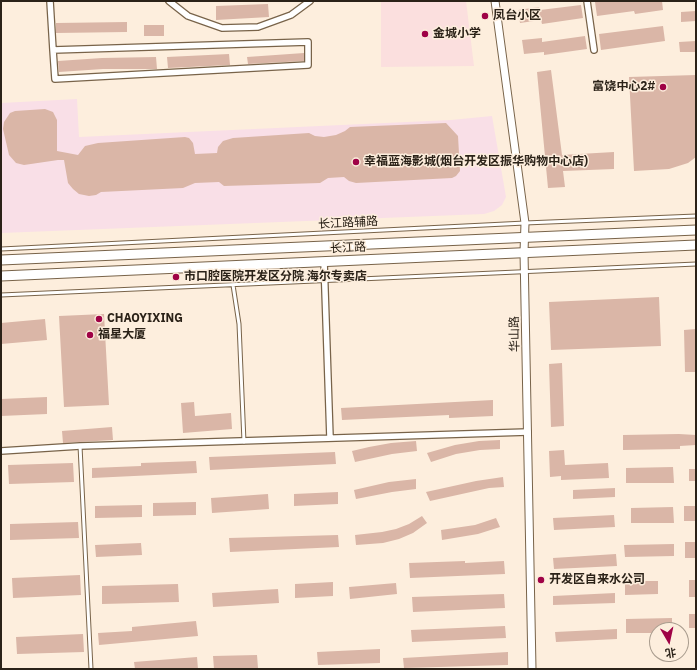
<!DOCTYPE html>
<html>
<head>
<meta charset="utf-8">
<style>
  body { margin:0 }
  #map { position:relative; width:697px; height:670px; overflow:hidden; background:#fdeedd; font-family:"IBM Plex Sans","Noto Sans SC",sans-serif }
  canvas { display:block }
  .frame { position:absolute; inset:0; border:2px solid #2b2218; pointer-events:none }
  .north { position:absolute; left:649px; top:622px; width:40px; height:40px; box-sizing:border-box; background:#fdeedd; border:1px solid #a99c8e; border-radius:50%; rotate:171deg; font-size:11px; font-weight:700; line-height:16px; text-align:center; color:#2b2218 }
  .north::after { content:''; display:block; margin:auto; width:14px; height:18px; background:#9f0246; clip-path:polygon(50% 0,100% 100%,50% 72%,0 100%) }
</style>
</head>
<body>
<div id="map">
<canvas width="697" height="670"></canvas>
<div class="frame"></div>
<div class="north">北</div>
</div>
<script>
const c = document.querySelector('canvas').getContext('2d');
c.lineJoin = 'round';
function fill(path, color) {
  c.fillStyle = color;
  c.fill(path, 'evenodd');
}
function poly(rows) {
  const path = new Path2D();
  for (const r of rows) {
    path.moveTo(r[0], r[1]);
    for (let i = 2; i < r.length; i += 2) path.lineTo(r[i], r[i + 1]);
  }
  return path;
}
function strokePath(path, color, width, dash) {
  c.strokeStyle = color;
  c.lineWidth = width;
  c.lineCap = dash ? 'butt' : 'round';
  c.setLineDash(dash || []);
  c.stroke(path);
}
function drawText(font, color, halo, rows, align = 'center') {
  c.font = font + ' "IBM Plex Sans","Noto Sans SC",sans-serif';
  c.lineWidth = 3;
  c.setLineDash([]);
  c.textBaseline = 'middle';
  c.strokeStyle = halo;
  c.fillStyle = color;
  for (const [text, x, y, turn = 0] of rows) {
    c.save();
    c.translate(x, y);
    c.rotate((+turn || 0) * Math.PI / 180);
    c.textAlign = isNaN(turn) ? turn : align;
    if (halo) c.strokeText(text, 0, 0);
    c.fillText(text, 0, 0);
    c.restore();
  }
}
fill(poly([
  [77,99,79,137,451,120,492,116,506,197,502,205,494,211,484,214,1,233,1,103]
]), '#f9dfe7');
fill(poly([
  [381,1,466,1,474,66,381,67]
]), '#fbdfde');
fill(poly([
  [604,1,662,1,663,10,635,14,634,11,597,16,595,2],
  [268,4,269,17,216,20,216,6],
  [581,5,583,18,542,24,541,20,520,23,518,10,539,7,540,10],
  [696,11,696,21,681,22,681,12],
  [127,22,127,32,56,33,56,23],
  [144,25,164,25,164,36,144,36],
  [663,26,665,41,601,50,599,34],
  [585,36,587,49,544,55,544,52,524,54,522,40,542,38,542,42],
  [696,41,696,52,680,52,679,42],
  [304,53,304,61,248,64,247,57],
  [229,54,230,65,168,68,167,57],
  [156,57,157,69,103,69,59,72,58,61,102,58],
  [551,70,562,155,614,152,614,169,563,171,565,187,548,188,537,72],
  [696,75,696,157,688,163,669,169,634,171,629,77],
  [45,109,53,112,57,120,57,151,78,155,85,146,98,143,185,137,189,138,193,143,195,154,217,153,218,147,223,141,233,138,309,133,315,136,324,137,336,135,345,131,350,127,446,123,458,136,460,171,456,176,452,178,356,183,349,181,344,177,328,178,320,183,224,186,219,182,195,183,183,188,101,192,96,195,89,196,79,194,73,189,68,183,64,160,58,160,24,165,16,163,9,155,3,129,4,122,10,113,15,111],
  [659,297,661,346,551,350,549,302],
  [104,314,109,405,64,407,59,316],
  [45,319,47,340,1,344,1,323],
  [696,329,696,372,685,372,684,330],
  [562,363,564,426,551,427,549,364],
  [47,397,47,414,1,416,1,399],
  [493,400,493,416,449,418,449,415,342,420,341,408],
  [194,402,195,416,231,413,232,429,183,433,181,403],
  [112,427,113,440,63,443,62,431],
  [679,434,696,435,696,445,680,446,680,449,623,450,623,435],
  [500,440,500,449,480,450,456,454,431,462,427,453,455,445,479,441],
  [416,441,417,451,392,454,355,462,352,451,369,447,391,443],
  [564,450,565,465,608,463,609,478,561,480,561,476,550,477,549,451],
  [335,452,336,464,210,470,209,457],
  [196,461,197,473,92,478,92,468,141,466,141,463],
  [73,463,74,482,9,484,8,465],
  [673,467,674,483,626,483,626,468],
  [689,469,696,469,696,481,689,481],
  [503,477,504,487,489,488,430,501,426,492,476,481],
  [416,479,416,489,392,492,356,499,354,490,389,482],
  [615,488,615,497,573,499,573,490],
  [338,492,338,504,294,506,294,494],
  [268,494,269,509,212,513,211,498],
  [196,502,196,515,153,516,153,503],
  [142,505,142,517,95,518,95,506],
  [684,506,696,506,696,521,684,521],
  [673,507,674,523,631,523,631,508],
  [614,515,615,527,554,530,553,518],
  [422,516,427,523,413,533,399,539,383,543,356,545,355,535,382,532,396,529,409,524],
  [496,518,500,527,478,534,442,540,441,530,475,525],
  [78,522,79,538,10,540,10,524],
  [338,535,339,547,230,552,229,538],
  [685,542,696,542,696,558,685,558],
  [141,543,142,555,96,557,95,545],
  [674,544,674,556,625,557,624,545],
  [616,554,617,566,554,569,553,558],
  [465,561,465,563,504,561,505,574,410,578,409,563],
  [80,575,81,595,13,598,12,578],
  [689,580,696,580,696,597,689,597],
  [625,581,658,581,658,594,625,595],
  [333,582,333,596,295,598,295,584],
  [396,583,397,594,350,599,349,587],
  [178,584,179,602,102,604,102,586],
  [278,589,279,603,213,607,212,593],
  [615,593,615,603,553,605,553,596],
  [504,594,505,608,413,612,412,597],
  [689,614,696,614,696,628,689,628],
  [672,618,672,630,657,630,657,633,626,633,626,619],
  [196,621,198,636,99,645,98,633,132,631,132,627],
  [505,626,506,638,412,642,411,630],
  [617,629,617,639,556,642,555,632],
  [83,634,84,652,17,654,16,637],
  [380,649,380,663,318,665,317,652],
  [508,652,508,665,404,668,403,658],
  [257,655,258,668,214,669,213,656],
  [197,657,198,669,135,669,134,662]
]), '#dab6a7');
const service = poly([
  [1,249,525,223,696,216],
  [233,285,239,324,244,442],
  [1,295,696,264],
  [80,446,91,669]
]);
const minor = poly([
  [50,1,53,50,55,79,308,65,308,42,53,50],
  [169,1,188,16,222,28,258,27,291,15,310,1],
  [587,1,594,50],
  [324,261,330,438],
  [1,451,80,446,528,432]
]);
const tertiary = poly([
  [495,1,525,223,524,252,532,669]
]);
const primary = poly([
  [1,260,696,230],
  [1,276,696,245]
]);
strokePath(service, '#786349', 5);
strokePath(minor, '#786349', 8);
strokePath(tertiary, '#786349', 9);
strokePath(primary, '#786349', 11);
strokePath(service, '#fff', 3);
strokePath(minor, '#fff', 5.5);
strokePath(tertiary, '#fff', 7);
strokePath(primary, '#fff', 9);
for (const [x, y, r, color] of [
  [485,16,4,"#9f0246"],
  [425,34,4,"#9f0246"],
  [663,87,4,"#9f0246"],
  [356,162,4,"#9f0246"],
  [176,277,4,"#9f0246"],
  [99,319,4,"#9f0246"],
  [90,335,4,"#9f0246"],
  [541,580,4,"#9f0246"]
]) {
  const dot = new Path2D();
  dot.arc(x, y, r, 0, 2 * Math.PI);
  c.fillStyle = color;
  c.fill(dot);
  strokePath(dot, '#fdeedd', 1.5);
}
drawText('bold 12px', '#2b2218', '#fdeedd', [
  ["凤台小区",493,16],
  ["金城小学",433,34],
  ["富饶中心2#",655,87,"right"],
  ["幸福蓝海影城(烟台开发区振华购物中心店)",364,162],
  ["市口腔医院开发区分院 海尔专卖店",184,277],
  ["CHAOYIXING",107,319],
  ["福星大厦",98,335],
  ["开发区自来水公司",549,580]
], 'left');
drawText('12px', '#2b2218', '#fdeedd', [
  ["长江路辅路",348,223,-3],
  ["长江路",348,248,-3],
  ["华山路",515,334,-91]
]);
</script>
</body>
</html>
